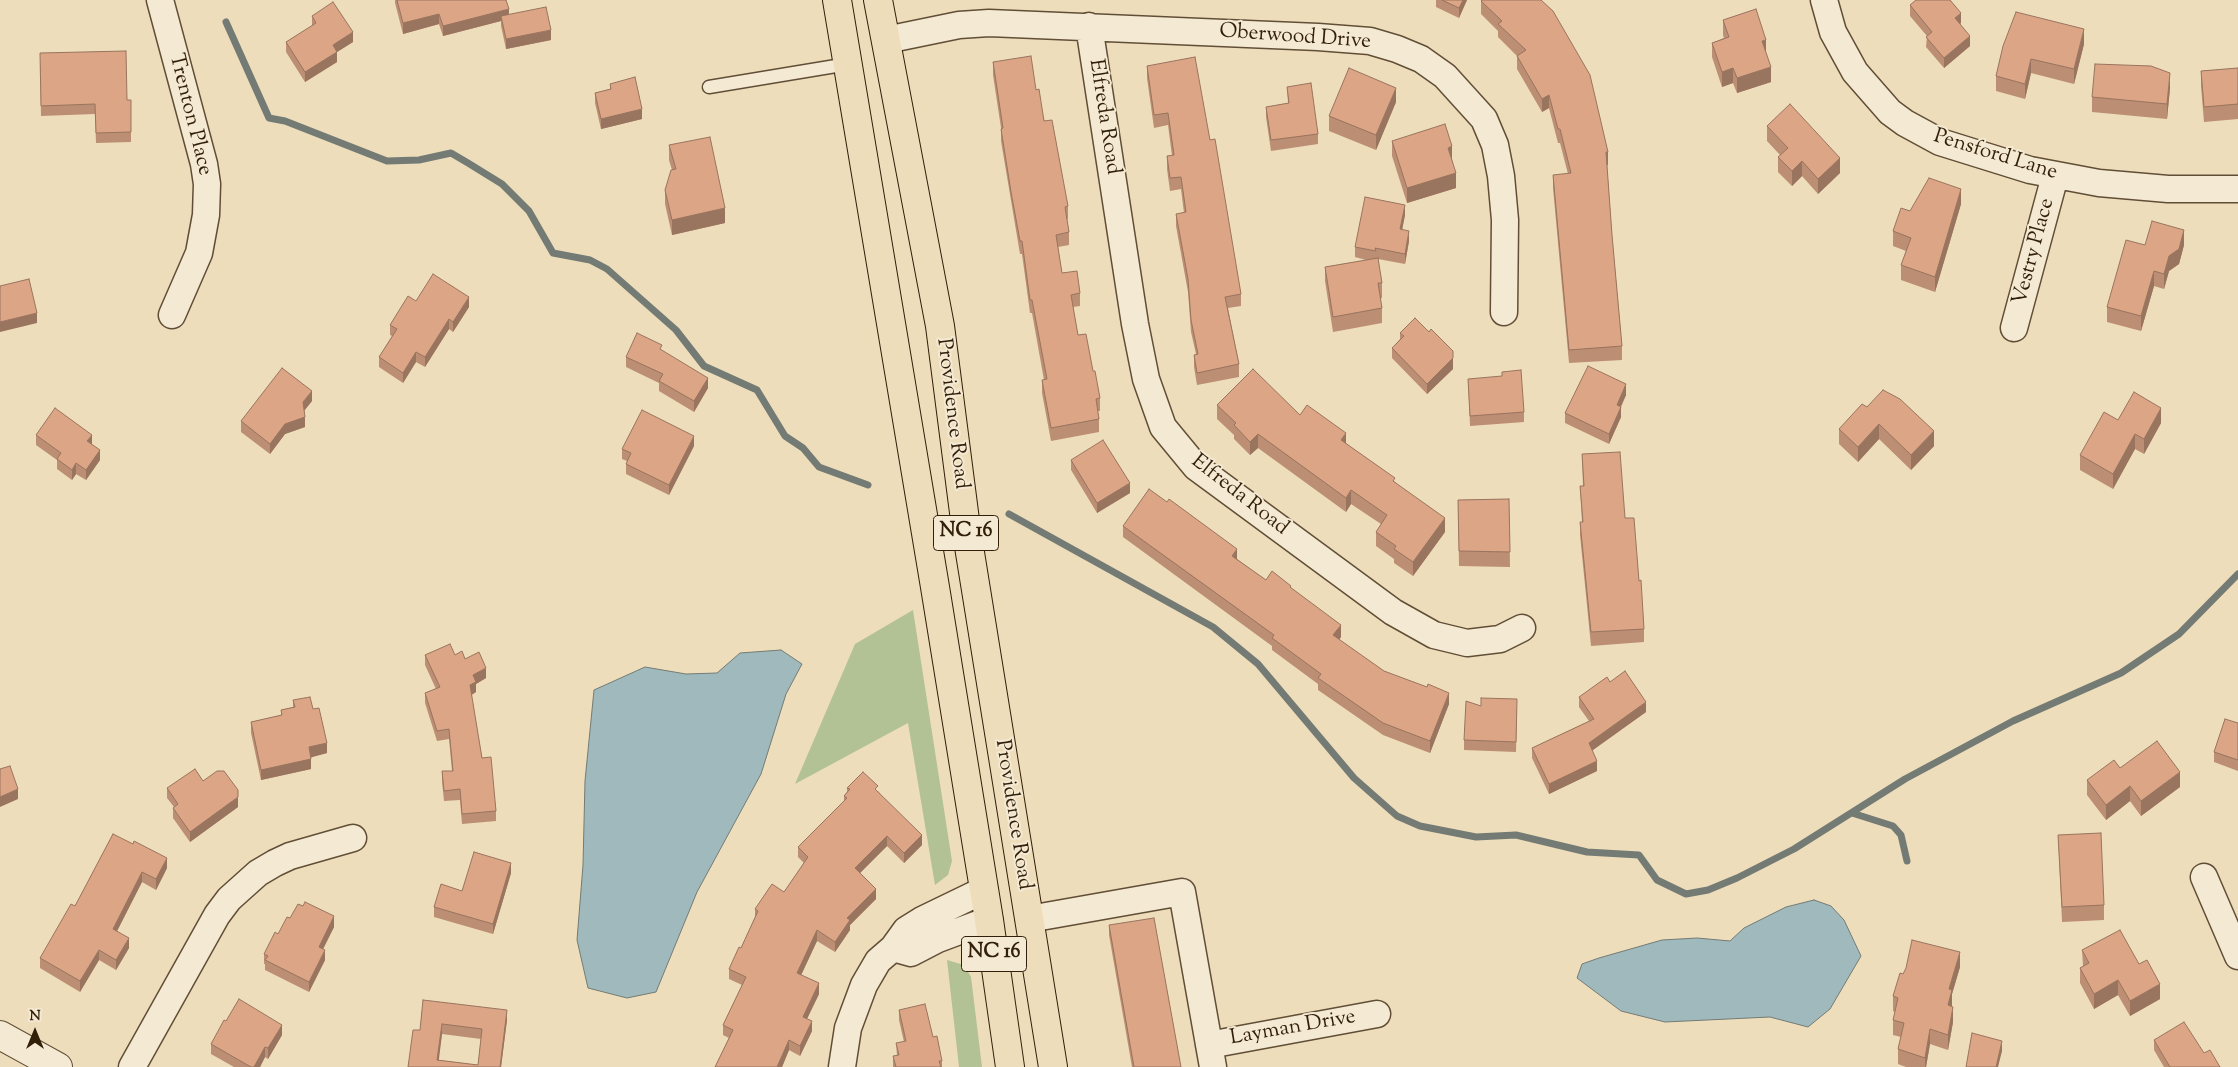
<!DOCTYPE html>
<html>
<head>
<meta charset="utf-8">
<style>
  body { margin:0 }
  #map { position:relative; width:2238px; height:1067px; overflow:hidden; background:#edb; font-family:"Sorts Mill Goudy",serif }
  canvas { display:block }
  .north { position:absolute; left:10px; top:1007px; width:50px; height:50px; -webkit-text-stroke:4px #f4e9d3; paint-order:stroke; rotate:0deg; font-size:14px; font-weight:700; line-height:20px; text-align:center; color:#321f09 }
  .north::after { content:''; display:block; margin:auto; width:18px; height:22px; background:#321f09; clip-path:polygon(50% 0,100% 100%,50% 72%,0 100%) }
</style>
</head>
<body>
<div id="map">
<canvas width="2238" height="1067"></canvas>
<div class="north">N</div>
</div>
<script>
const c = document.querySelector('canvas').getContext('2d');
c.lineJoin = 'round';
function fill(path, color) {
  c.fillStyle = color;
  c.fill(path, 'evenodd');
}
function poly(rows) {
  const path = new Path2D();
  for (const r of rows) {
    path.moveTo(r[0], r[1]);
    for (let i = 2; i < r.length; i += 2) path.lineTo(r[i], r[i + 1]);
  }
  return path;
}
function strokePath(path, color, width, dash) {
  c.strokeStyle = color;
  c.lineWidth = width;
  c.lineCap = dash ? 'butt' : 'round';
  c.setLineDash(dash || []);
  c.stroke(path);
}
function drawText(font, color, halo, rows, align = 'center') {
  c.font = font + ' "Sorts Mill Goudy",serif';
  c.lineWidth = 4;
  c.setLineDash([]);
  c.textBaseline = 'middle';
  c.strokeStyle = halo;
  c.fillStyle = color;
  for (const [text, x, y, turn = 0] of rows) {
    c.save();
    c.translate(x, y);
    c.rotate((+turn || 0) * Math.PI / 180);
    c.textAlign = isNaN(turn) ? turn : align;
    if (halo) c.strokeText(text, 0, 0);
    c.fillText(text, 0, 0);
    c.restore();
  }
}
fill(poly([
  [913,610,952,861,948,875,935,885,908,723,795,784,855,644],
  [947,960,964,965,971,977,982,1067,959,1067]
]), '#b3c294');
const water = poly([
  [781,650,802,664,786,694,761,774,697,892,656,992,627,998,588,988,577,940,583,865,585,781,594,690,645,667,686,674,717,673,740,653,781,650],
  [1814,900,1831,906,1844,920,1861,956,1830,1009,1808,1027,1770,1017,1665,1022,1621,1011,1577,978,1582,964,1599,958,1662,940,1697,938,1730,941,1744,928,1786,907,1814,900]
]);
fill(water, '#9fb9bc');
strokePath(water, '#737b74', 1);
strokePath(poly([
  [226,22,269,118,285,121,387,161,419,160,451,153,468,163,502,184,529,211,553,253,590,260,607,269,676,330,704,366,757,390,785,436,803,448,819,467,868,485],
  [1009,514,1213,627,1258,664,1354,778,1397,816,1420,826,1476,837,1516,835,1587,852,1639,855,1657,880,1686,894,1708,890,1737,878,1794,849,1905,779,2013,721,2121,673,2179,634,2238,574],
  [1852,813,1893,826,1901,835,1907,861]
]), '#737b74', 7);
const service = poly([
  [709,87,848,64]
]);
const minor = poly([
  [160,0,204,164,207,184,206,215,199,253,172,315],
  [1824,0,1833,32,1855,72,1890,112,1905,123,1940,142,2030,170,2099,183,2168,189,2238,189],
  [1089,26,1135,324,1146,379,1163,427,1196,467,1393,612,1434,635,1467,643,1500,639,1522,628],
  [886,40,959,25,989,23,1318,37,1370,41,1397,49,1421,59,1445,76,1484,119,1495,145,1501,176,1505,220,1504,312],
  [2014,328,2055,176],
  [2204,877,2238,956],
  [984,890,922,920,906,930,893,948,911,953,938,939,989,920],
  [1029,919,1182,892,1213,1067],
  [1209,1045,1377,1014],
  [132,1067,217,915,229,899,258,873,275,863,290,856,353,838],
  [842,1067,848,1028,864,985,878,961,893,948]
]);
const tertiary = poly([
  [0,1035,58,1067]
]);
const primary = poly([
  [837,0,935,587,989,920,1010,1067],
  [878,0,940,326,966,528,1053,1067]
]);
strokePath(service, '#614e36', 15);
strokePath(minor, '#614e36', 29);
strokePath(tertiary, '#614e36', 30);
strokePath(primary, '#321f09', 30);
strokePath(service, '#f4e9d3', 12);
strokePath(minor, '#f4e9d3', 26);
strokePath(tertiary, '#f4e9d3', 28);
strokePath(primary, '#edb', 28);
fill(poly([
  [395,0,506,0,509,15,551,40,506,49,501,26,501,21,443,36,439,24,403,34,395,3],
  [1436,0,1467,0,1459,18,1436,7],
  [1541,0,1608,165,1607,165,1612,235,1622,346,1622,360,1569,363,1553,188,1553,175,1568,174,1560,143,1558,143,1549,108,1542,112,1517,69,1517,56,1498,37,1498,31,1481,14,1481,1],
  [1910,5,1961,23,1960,24,1970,46,1944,68,1926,47,1927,36,1910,16],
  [312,16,353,42,337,52,337,62,305,82,286,52,286,42,312,26],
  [1723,20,1766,53,1771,82,1737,93,1733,83,1722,87,1712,57,1712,43,1724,38,1723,35],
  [2084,44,2074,84,2031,73,2025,99,1996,91,1996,76,2003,46],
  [993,62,1036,90,1068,206,1068,219,1067,219,1069,232,1069,245,1058,247,1062,273,1080,293,1080,306,1073,307,1078,335,1093,371,1100,398,1100,411,1098,411,1099,419,1099,432,1051,441,1042,393,1042,380,1044,380,1032,313,1030,313,1022,254,1020,254,1001,141,1001,128,993,75],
  [40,63,127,100,131,100,131,142,96,143,95,114,41,116],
  [1147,66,1210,140,1241,294,1241,306,1228,308,1239,364,1239,377,1197,385,1194,367,1194,355,1196,354,1191,332,1188,292,1176,226,1176,214,1184,213,1181,189,1170,191,1167,169,1167,156,1172,156,1168,125,1154,128,1147,78],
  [2238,68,2238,119,2204,122,2201,86,2201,71],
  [610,84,642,119,601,129,595,103,595,93,610,89],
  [1287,87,1318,134,1318,144,1271,151,1266,117,1266,107,1288,103],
  [2170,88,2167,119,2092,112,2092,97],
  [1396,102,1376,150,1329,131,1329,116],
  [1767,126,1840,173,1818,194,1802,176,1792,186,1778,172,1778,157,1780,155,1767,141],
  [1392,141,1452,159,1456,188,1407,203,1392,156],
  [669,145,725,223,672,235,665,204,665,190,672,170,669,160],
  [1961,204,1935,292,1901,280,1901,265,1906,251,1893,246,1893,231,1910,211],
  [1405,215,1402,230,1409,241,1405,264,1378,259,1382,283,1382,298,1380,298,1382,308,1382,323,1333,332,1325,281,1325,267,1366,260,1355,257,1355,247],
  [2145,245,2184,245,2179,264,2169,271,2164,289,2154,286,2141,331,2107,322,2107,307],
  [416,301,469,307,453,332,449,329,425,367,416,362,403,383,379,367,379,357,392,336,390,335,390,325],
  [1400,333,1453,369,1427,394,1392,358,1392,348,1400,339],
  [662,350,708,388,694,412,659,391,659,383,626,367,626,357],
  [1468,379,1524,412,1524,422,1470,426],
  [1626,395,1621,407,1621,417,1609,444,1565,423,1565,413],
  [312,401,304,411,305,427,285,434,270,454,241,432,241,421],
  [1217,405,1300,415,1346,443,1395,482,1445,532,1413,576,1394,563,1394,559,1376,546,1376,532,1381,524,1351,504,1346,512,1258,448,1250,455,1234,439,1234,435,1217,419],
  [1867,407,1934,446,1911,470,1879,439,1858,462,1839,444,1839,429],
  [2118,420,2161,423,2144,454,2135,449,2113,489,2080,470,2080,455],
  [36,435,92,445,100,460,86,480,76,474,72,480,57,469,57,460,36,445],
  [694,446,669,495,626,474,626,464,627,461,622,459,622,449],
  [1582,454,1625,518,1639,581,1644,629,1644,642,1591,646,1580,535,1580,522,1582,522,1580,486,1583,486],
  [1071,460,1130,493,1097,513,1071,470],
  [1509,499,1510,567,1459,566,1458,500],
  [1123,526,1237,559,1266,580,1291,588,1341,637,1339,640,1384,671,1449,704,1430,753,1383,735,1318,690,1318,684,1272,650,1272,646,1123,537],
  [425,655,455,655,465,659,486,678,476,684,476,692,471,695,482,758,496,811,496,821,462,824,460,800,444,801,442,781,442,771,452,771,449,739,437,741,425,703,425,693,436,689,425,665],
  [1610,682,1646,712,1592,750,1597,771,1549,794,1532,758,1532,748,1589,721,1579,707,1579,697],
  [293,700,313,709,327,753,311,757,311,769,261,780,251,733,251,722,281,715,281,710,293,707],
  [1481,706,1517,709,1516,752,1464,750,1464,740],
  [2238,723,2238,771,2214,762,2214,752],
  [2120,768,2180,787,2141,816,2130,801,2106,820,2087,795,2087,780],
  [203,781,238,807,190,842,173,818,173,808,174,807,167,798,167,788],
  [847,788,878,791,922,845,904,863,887,846,860,873,876,899,850,925,850,930,835,952,817,941,801,975,819,994,807,1019,812,1031,800,1056,789,1050,782,1067,715,1067,729,1038,723,1035,723,1025,742,985,729,979,729,969,741,948,755,917,755,909,784,892,804,863,798,857,798,847,844,801,844,796,847,792],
  [113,834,167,868,156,890,142,882,117,931,129,948,116,970,99,960,80,992,40,968,40,958,75,906],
  [2058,835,2104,905,2104,920,2062,922],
  [511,873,493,934,434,917,434,907],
  [290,918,334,927,323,949,325,960,309,992,265,970,265,964,264,964,264,954],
  [1109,925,1181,1067,1132,1067,1109,935],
  [2082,950,2139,964,2160,999,2130,1016,2118,995,2094,1009,2080,983,2080,968,2083,966],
  [1960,967,1952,994,1952,1006,1953,1022,1948,1050,1930,1044,1926,1067,1906,1067,1898,1064,1898,1049,1901,1037,1893,1035,1893,1020,1895,1012,1893,1011,1893,996,1903,974],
  [423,1000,507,1020,501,1067,408,1067,420,1030],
  [442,1034,481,1039,478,1065,438,1060],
  [899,1010,933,1037,942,1061,942,1067,893,1067,893,1056,897,1056,896,1043,904,1042,899,1020],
  [226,1021,282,1035,268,1059,265,1057,260,1067,234,1067,211,1054,211,1044],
  [2154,1040,2204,1053,2220,1067,2164,1067,2154,1050]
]), '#bc8e73');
fill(poly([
  [1463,0,1467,0,1459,18,1459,8],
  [509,9,509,19,501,16,501,21,443,36,443,26],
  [1961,13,1961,23,1955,28,1955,18],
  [439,14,439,24,403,34,403,23],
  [2084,29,2084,44,2074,84,2074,69],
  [551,30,551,40,506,49,506,39],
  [353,32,353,42,337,52,337,62,305,82,305,72,333,45],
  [1970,36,1970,46,1944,68,1944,58],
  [1766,40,1766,55,1762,41],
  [2031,59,2031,73,2025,99,2025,84],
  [1771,67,1771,82,1737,93,1737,78],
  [1733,68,1733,83,1722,87,1722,72],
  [2170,73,2170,88,2167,119,2167,104],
  [1396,88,1396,102,1376,150,1376,135],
  [1549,95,1549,108,1542,112,1542,99],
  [642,109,642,119,601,129,601,119],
  [1452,146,1452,161,1448,148],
  [1606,152,1608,152,1608,165,1606,166],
  [1840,158,1840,173,1818,194,1818,179],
  [1802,161,1802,176,1792,186,1792,171],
  [1456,173,1456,188,1407,203,1407,188],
  [1961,189,1961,204,1935,292,1935,277],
  [1405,205,1405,215,1400,240,1400,229],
  [725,208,725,223,672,235,672,220],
  [2184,230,2184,245,2179,264,2169,271,2164,289,2164,274,2169,256],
  [1409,231,1409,241,1405,264,1405,254],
  [2154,271,2154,286,2141,331,2141,316],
  [469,297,469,307,453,332,453,322],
  [37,313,37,323,0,332,0,322],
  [449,319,449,329,425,367,425,357],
  [416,352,416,362,403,383,403,373],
  [1453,358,1453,369,1427,394,1427,384],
  [708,378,708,388,694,412,694,401],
  [1626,384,1626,395,1617,415,1617,405],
  [312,391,312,401,303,412,303,402],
  [1621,407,1621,417,1609,444,1609,434],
  [2161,408,2161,423,2144,454,2144,439],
  [305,417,305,427,285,434,270,454,270,444,285,424],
  [1879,424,1879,439,1858,462,1858,447],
  [1934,431,1934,446,1911,470,1911,455],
  [1346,433,1346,447,1341,440],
  [1258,434,1258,448,1250,455,1250,442],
  [2135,434,2135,449,2113,489,2113,474],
  [92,435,92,445,87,441],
  [694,436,694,446,669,495,669,485],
  [100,450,100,460,86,480,86,470],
  [76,463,76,474,72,480,72,470],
  [1130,483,1130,493,1097,513,1097,503],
  [1351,490,1351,504,1346,512,1346,498],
  [1445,518,1445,532,1413,576,1413,562],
  [1237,549,1237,561,1232,556],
  [1341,625,1341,637,1333,647,1333,635],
  [486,668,486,678,476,684,476,692,470,696,470,685,473,675],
  [1449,693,1449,704,1430,753,1430,741],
  [1646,702,1646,712,1589,753,1589,743],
  [327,743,327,753,309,758,309,747],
  [311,759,311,769,261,780,261,770],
  [1597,761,1597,771,1549,794,1549,784],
  [2180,772,2180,787,2141,816,2141,801],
  [2130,786,2130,801,2106,820,2106,805],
  [18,789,18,799,0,807,0,797],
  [238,797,238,807,190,842,190,832],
  [922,835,922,845,904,863,904,853],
  [887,836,887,846,855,878,855,868],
  [167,858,167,868,156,890,156,879],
  [511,863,511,873,493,934,493,924],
  [142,872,142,882,113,939,113,929],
  [876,889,876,899,850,925,850,930,835,952,835,942,847,918],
  [334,916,334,927,319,957,319,947],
  [817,930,817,941,797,984,797,973],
  [129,938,129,948,116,970,116,960],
  [99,950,99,960,80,992,80,981],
  [325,950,325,960,309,992,309,982],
  [1960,952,1960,967,1952,994,1952,1005,1948,1020,1949,989],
  [2118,980,2118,995,2094,1009,2094,994],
  [819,983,819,994,803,1027,803,1017],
  [2160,984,2160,999,2130,1016,2130,1001],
  [1953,1007,1953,1022,1948,1050,1948,1035],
  [507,1010,507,1020,501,1067,500,1067],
  [812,1021,812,1031,800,1056,800,1046],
  [442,1024,442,1034,438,1067,437,1060],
  [282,1025,282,1035,268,1059,268,1048],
  [1930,1029,1930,1044,1926,1067,1925,1067,1925,1058],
  [789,1040,789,1050,782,1067,777,1067],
  [2002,1041,2002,1051,1998,1067,1996,1067],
  [265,1047,265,1057,260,1067,254,1067]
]), '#99745e');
const building = poly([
  [397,0,506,0,509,9,443,26,439,14,403,23,397,0],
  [1442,0,1463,0,1459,8,1442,0],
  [1482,0,1541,0,1553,11,1590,75,1608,152,1606,152,1612,235,1622,346,1569,350,1553,175,1571,173,1560,129,1558,129,1549,95,1542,99,1517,56,1526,50,1498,24,1502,21,1481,1,1482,0],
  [1916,0,1950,0,1961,13,1955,18,1970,36,1944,58,1926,37,1932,32,1910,5,1916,0],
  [333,2,353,32,333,45,337,52,305,72,286,42,316,23,312,16,333,2],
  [546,7,551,30,506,39,501,16,546,7],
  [1756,9,1766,40,1762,41,1771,67,1737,78,1733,68,1722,72,1712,43,1729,37,1723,20,1756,9],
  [2016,12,2084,29,2074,69,2031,59,2025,84,1996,76,2003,46,2016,12],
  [126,51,127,100,131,100,131,132,96,133,95,104,41,106,40,53,126,51],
  [1031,56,1036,90,1039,89,1044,121,1052,120,1068,206,1065,207,1069,232,1056,235,1062,273,1077,271,1080,293,1071,295,1078,335,1086,334,1093,371,1095,371,1100,398,1096,399,1099,419,1051,428,1042,380,1047,379,1032,300,1030,300,1022,241,1020,241,1011,192,1001,129,1003,128,993,62,1031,56],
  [1195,57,1210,140,1215,139,1241,294,1225,297,1239,364,1197,373,1194,355,1198,354,1191,320,1188,279,1176,214,1186,212,1181,177,1170,178,1167,156,1174,155,1168,113,1154,115,1147,66,1195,57],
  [2095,64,2151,66,2170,73,2167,104,2092,97,2095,64],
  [1349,68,1396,88,1376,135,1329,116,1349,68],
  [2238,68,2238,104,2204,107,2201,71,2238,68],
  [635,77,642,109,601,119,595,93,611,89,610,84,635,77],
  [1311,83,1318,134,1271,140,1266,107,1289,103,1287,87,1311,83],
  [1790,104,1840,158,1818,179,1802,161,1792,171,1778,157,1788,148,1767,126,1790,104],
  [1445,124,1452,146,1448,148,1456,173,1407,188,1392,141,1445,124],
  [710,137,725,208,672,220,665,190,671,170,676,169,669,145,710,137],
  [1929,178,1961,189,1935,277,1901,265,1911,238,1893,231,1901,208,1910,211,1929,178],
  [1365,197,1405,205,1400,229,1409,231,1405,254,1375,248,1376,251,1355,247,1365,197],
  [2152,221,2184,230,2179,249,2169,256,2164,274,2154,271,2141,316,2107,307,2126,240,2145,245,2152,221],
  [1378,258,1382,283,1378,283,1382,308,1333,317,1325,267,1378,258],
  [433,274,469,297,453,322,449,319,425,357,416,352,403,373,379,357,397,329,390,325,408,296,416,301,433,274],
  [29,279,37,313,0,322,0,286,29,279],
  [1415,318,1429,332,1431,329,1453,351,1453,358,1427,384,1392,348,1404,336,1400,333,1415,318],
  [637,333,662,345,660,349,708,378,694,401,659,381,663,374,626,357,637,333],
  [1588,366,1626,384,1617,405,1621,407,1609,434,1565,413,1588,366],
  [282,368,312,391,303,402,305,417,285,424,270,444,241,421,282,368],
  [1253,369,1300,415,1307,405,1346,433,1341,440,1395,478,1393,481,1445,518,1413,562,1394,549,1396,546,1376,532,1387,515,1351,490,1346,498,1258,434,1250,442,1234,425,1236,423,1217,405,1253,369],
  [1521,370,1524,412,1470,416,1468,379,1502,376,1502,372,1521,370],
  [1883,390,1900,399,1934,431,1911,455,1879,424,1858,447,1839,429,1862,404,1867,407,1883,390],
  [2134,392,2161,408,2144,439,2135,434,2113,474,2080,455,2104,412,2118,420,2134,392],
  [55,408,92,435,87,441,100,450,86,470,76,463,72,470,57,459,61,453,36,435,55,408],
  [642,410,694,436,669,485,626,464,631,453,622,449,642,410],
  [1103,440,1130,483,1097,503,1071,460,1103,440],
  [1620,452,1625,518,1634,518,1639,581,1641,580,1644,629,1591,632,1580,522,1583,522,1580,486,1584,486,1582,454,1620,452],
  [1149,489,1167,502,1169,499,1237,549,1232,556,1266,580,1272,571,1291,586,1290,587,1341,625,1333,635,1384,671,1427,687,1428,684,1449,693,1430,741,1383,723,1318,678,1321,674,1272,638,1274,635,1123,526,1149,489],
  [1509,499,1510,552,1459,551,1458,500,1509,499],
  [450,644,455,655,462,651,465,659,479,652,486,668,473,675,476,682,470,685,482,758,491,757,496,811,462,814,460,789,444,791,442,771,453,771,449,729,437,731,425,693,440,687,425,655,450,644],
  [1625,671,1646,702,1589,743,1597,761,1549,784,1532,748,1594,719,1579,697,1607,677,1610,682,1625,671],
  [310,697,313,709,319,708,327,743,309,747,311,759,261,770,251,722,282,715,281,710,295,707,293,700,310,697],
  [1481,698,1517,699,1516,742,1464,740,1466,701,1481,706,1481,698],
  [2225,719,2238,723,2238,760,2214,752,2225,719],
  [2157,741,2180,772,2141,801,2130,786,2106,805,2087,780,2114,760,2120,768,2157,741],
  [10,766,18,789,0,797,0,769,10,766],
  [195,769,203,781,217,771,224,771,238,790,238,797,190,832,173,808,178,804,167,788,195,769],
  [863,772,878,786,875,789,922,835,904,853,887,836,855,868,876,889,847,918,850,920,835,942,817,930,797,973,819,983,803,1017,812,1021,800,1046,789,1040,777,1067,715,1067,733,1030,723,1025,746,977,729,969,739,947,741,948,758,911,755,909,772,884,784,892,808,857,798,847,847,798,844,796,850,789,847,788,863,772],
  [2101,833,2104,905,2062,907,2058,835,2101,833],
  [113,834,133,844,134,841,167,858,156,879,142,872,113,929,129,938,116,960,99,950,80,981,40,958,71,904,75,906,113,834],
  [474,852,511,863,493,924,434,907,441,884,462,891,474,852],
  [305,902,334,916,319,947,325,950,309,982,265,960,268,956,264,954,275,932,278,934,287,917,290,918,298,904,303,906,305,902],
  [1154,918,1181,1067,1134,1067,1109,925,1154,918],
  [2120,930,2139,964,2147,960,2160,984,2130,1001,2118,980,2094,994,2080,968,2089,963,2082,950,2120,930],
  [1912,940,1960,952,1949,989,1952,990,1948,1005,1953,1007,1948,1035,1930,1029,1925,1058,1898,1049,1904,1023,1893,1020,1898,998,1893,996,1900,973,1903,974,1906,968,1912,940],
  [239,999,282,1025,268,1048,265,1047,254,1067,251,1067,211,1044,224,1020,226,1021,239,999],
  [423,1000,507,1010,500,1067,408,1067,413,1030,420,1030,423,1000],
  [442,1024,482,1029,478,1065,437,1060,442,1024],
  [925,1004,933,1037,937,1036,942,1061,939,1061,941,1067,896,1067,893,1056,899,1055,896,1043,906,1041,899,1010,925,1004],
  [2184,1022,2204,1053,2210,1050,2220,1067,2170,1067,2154,1040,2184,1022],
  [1972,1033,2002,1041,1996,1067,1966,1067,1972,1033]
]);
fill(building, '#dba586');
strokePath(building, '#99745e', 1);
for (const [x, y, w] of [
  [966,533,65],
  [994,954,65]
]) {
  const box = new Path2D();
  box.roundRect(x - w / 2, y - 17.5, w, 35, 4);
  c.fillStyle = '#f4e9d3';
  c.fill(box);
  strokePath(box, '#321f09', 1);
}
drawText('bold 20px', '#321f09', null, [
  ["NC 16",966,533],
  ["NC 16",994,954]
]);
drawText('21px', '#321f09', '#f4e9d3', [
  ["Oberwood Drive",1295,38,4],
  ["Trenton Place",189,115,76],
  ["Elfreda Road",1103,117,81],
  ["Pensford Lane",1995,156,17],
  ["Vestry Place",2035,252,-75],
  ["Providence Road",951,414,83],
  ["Elfreda Road",1239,496,38],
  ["Providence Road",1012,815,81],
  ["Layman Drive",1293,1029,-10]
]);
</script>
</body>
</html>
